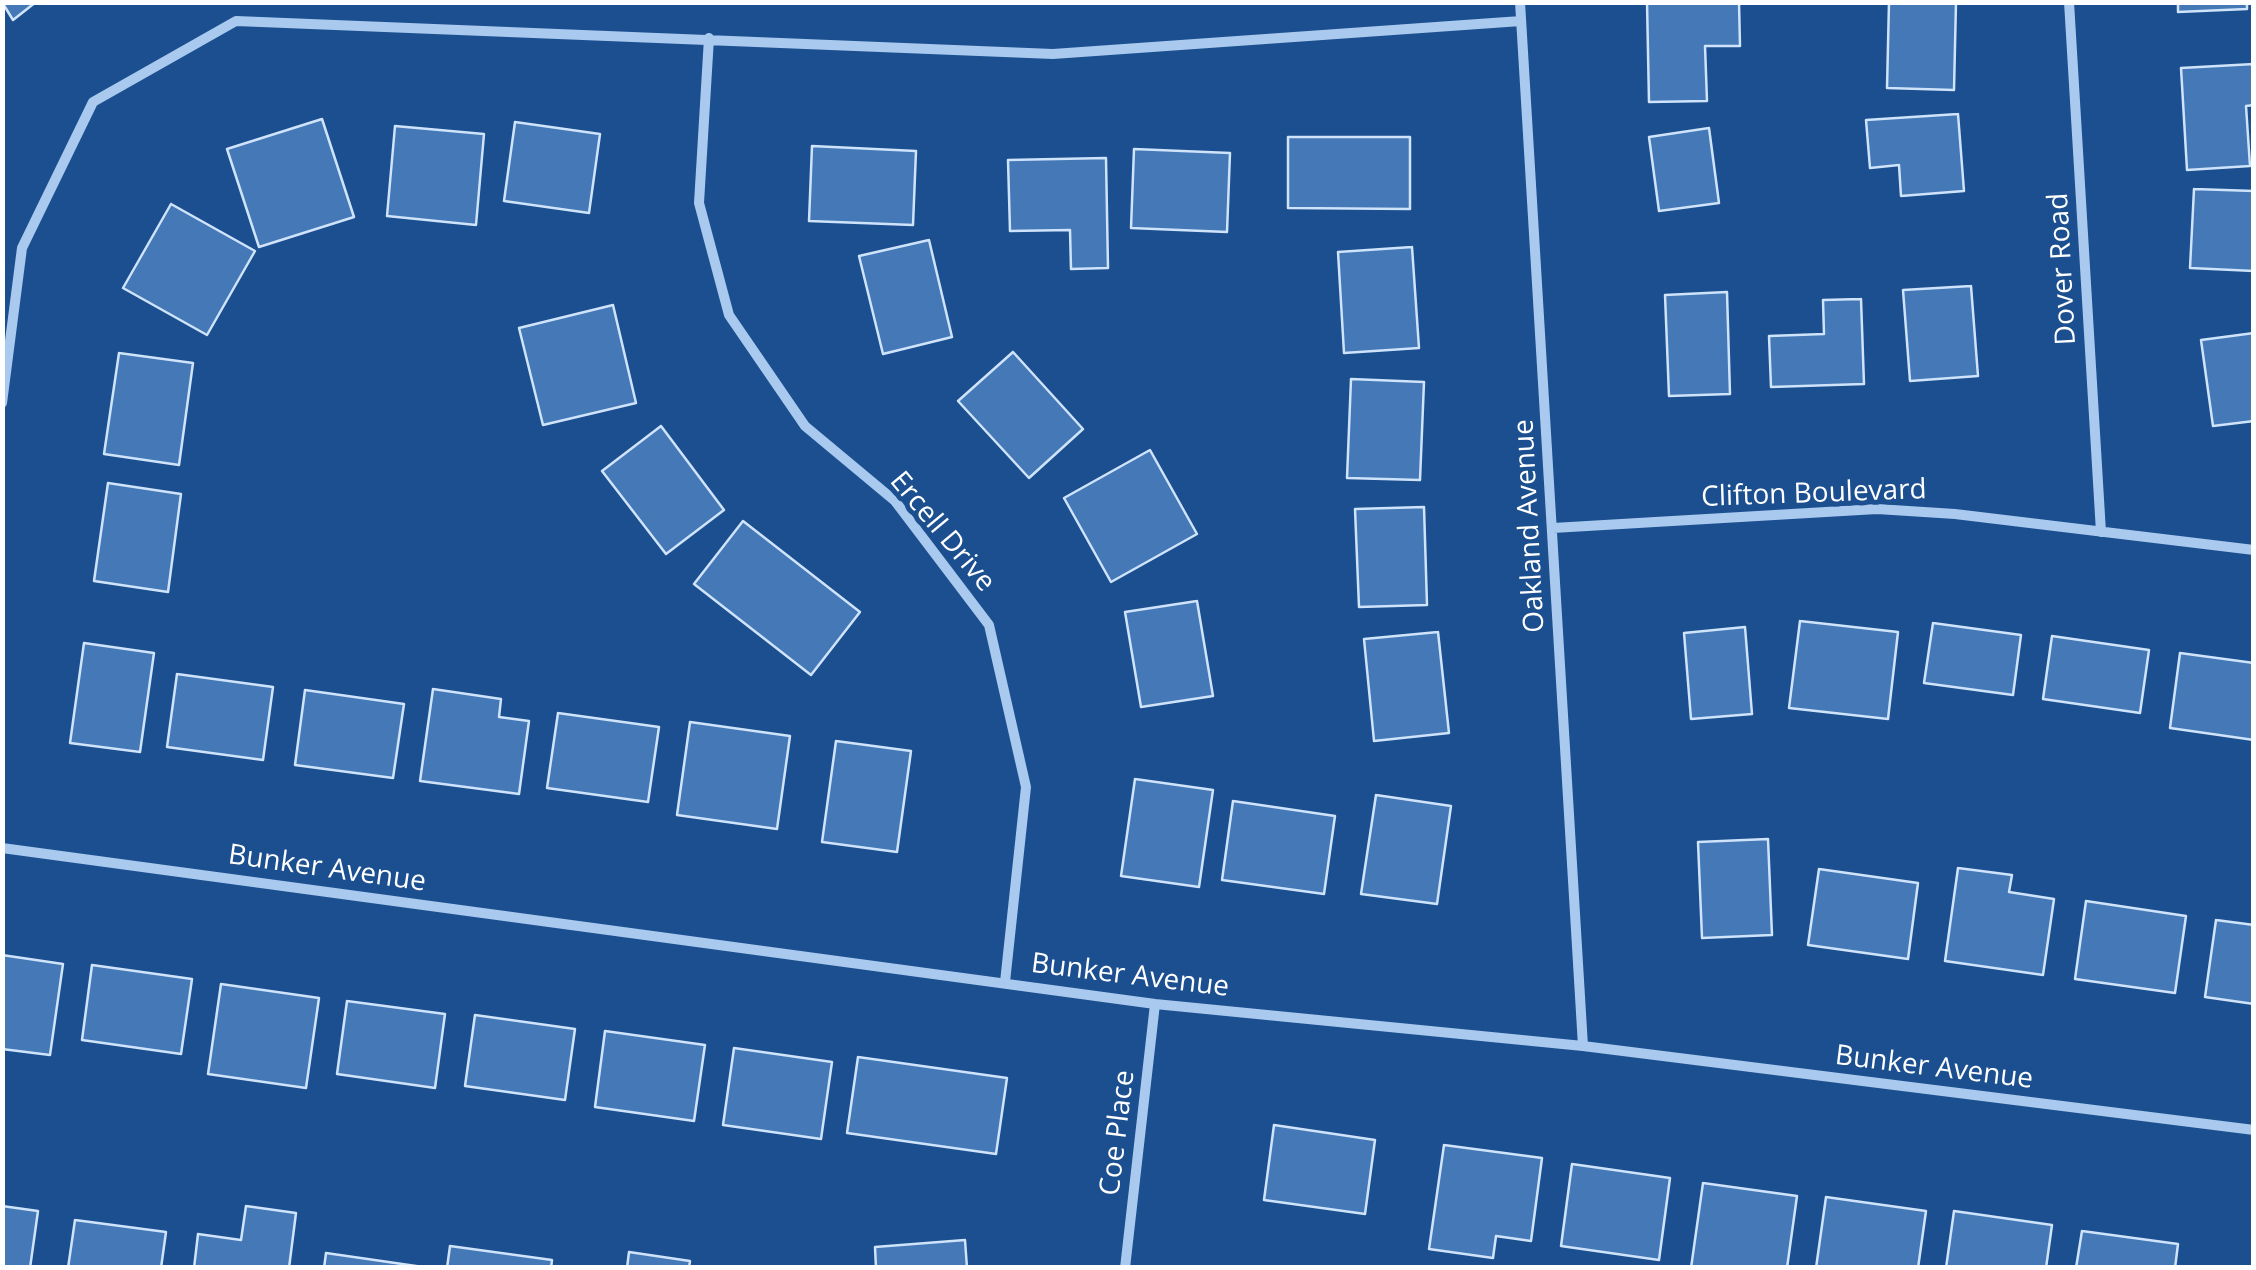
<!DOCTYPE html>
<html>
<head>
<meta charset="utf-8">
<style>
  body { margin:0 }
  #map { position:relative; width:2256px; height:1270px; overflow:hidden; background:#1b4f8f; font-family:"Open Sans",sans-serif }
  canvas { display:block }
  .frame { position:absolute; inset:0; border:5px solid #fff; pointer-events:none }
</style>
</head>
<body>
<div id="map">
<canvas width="2256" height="1270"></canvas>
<div class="frame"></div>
</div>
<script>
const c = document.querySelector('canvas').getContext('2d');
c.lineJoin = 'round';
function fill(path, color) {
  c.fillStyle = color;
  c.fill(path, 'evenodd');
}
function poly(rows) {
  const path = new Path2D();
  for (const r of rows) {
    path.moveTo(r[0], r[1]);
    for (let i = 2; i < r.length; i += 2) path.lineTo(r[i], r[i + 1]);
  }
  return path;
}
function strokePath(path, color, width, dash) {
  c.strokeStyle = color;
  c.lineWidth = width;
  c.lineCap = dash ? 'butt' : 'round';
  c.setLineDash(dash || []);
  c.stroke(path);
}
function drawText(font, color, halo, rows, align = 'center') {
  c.font = font + ' "Open Sans",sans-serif';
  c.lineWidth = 10;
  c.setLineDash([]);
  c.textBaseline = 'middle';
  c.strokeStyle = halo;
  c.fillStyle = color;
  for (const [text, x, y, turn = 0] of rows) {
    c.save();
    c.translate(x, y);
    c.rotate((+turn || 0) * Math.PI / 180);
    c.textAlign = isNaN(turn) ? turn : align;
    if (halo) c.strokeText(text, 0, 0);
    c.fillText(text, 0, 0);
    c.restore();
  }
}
const building = poly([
  [2,2,36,2,13,20,2,2],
  [1647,2,1739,2,1740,46,1705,46,1707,101,1649,102,1647,2],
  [1889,2,1956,2,1954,90,1887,88,1889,2],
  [2178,2,2247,2,2247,9,2178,12,2178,2],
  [2254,64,2254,105,2246,106,2250,166,2187,170,2181,68,2254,64],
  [1958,114,1964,191,1901,196,1899,165,1870,168,1866,120,1958,114],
  [322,119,354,217,259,247,227,149,322,119],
  [515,122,600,134,589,213,504,201,515,122],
  [395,126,484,134,476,225,387,216,395,126],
  [1709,128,1719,203,1659,211,1649,137,1709,128],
  [1288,137,1410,137,1410,209,1288,208,1288,137],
  [812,146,916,151,913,225,809,221,812,146],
  [1134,149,1230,153,1227,232,1131,228,1134,149],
  [1106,158,1108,268,1071,269,1070,230,1010,231,1008,160,1106,158],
  [2194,189,2254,191,2254,271,2190,268,2194,189],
  [171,204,255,251,207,335,123,288,171,204],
  [929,240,952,337,883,354,859,256,929,240],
  [1412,247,1419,348,1344,353,1338,252,1412,247],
  [1971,286,1978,376,1910,381,1903,290,1971,286],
  [1727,292,1730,394,1669,396,1665,295,1727,292],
  [1861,299,1864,384,1771,387,1769,336,1824,334,1823,300,1861,299],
  [613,305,636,403,543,425,519,328,613,305],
  [2254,333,2254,421,2213,426,2201,340,2254,333],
  [1013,352,1083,429,1029,478,958,401,1013,352],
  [119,353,193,363,179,465,104,454,119,353],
  [1351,379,1424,382,1420,480,1347,478,1351,379],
  [661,426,724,510,666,554,602,471,661,426],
  [1150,450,1197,534,1111,582,1064,498,1150,450],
  [108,483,181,494,168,592,94,581,108,483],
  [1424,507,1427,605,1359,607,1355,509,1424,507],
  [743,521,860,612,811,675,694,584,743,521],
  [1197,601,1213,696,1141,707,1125,612,1197,601],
  [1800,621,1898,632,1888,719,1789,708,1800,621],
  [1933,623,2021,635,2013,695,1924,683,1933,623],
  [1745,627,1752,714,1691,719,1684,633,1745,627],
  [1438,632,1449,733,1374,741,1364,639,1438,632],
  [2052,636,2149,650,2140,713,2043,699,2052,636],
  [84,643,154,653,140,752,70,743,84,643],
  [2180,653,2254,663,2254,740,2170,728,2180,653],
  [177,674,273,687,263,760,167,747,177,674],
  [433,689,501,699,499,717,529,721,519,794,420,781,433,689],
  [305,690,404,704,393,778,295,765,305,690],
  [558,713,659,727,648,802,547,788,558,713],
  [690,722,790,736,777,829,677,815,690,722],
  [836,741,911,751,897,852,822,842,836,741],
  [1135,779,1213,790,1199,887,1121,876,1135,779],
  [1376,795,1451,806,1437,904,1361,894,1376,795],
  [1233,801,1335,816,1324,894,1222,880,1233,801],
  [1768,839,1772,935,1702,938,1698,842,1768,839],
  [1958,868,2012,875,2009,892,2054,899,2043,975,1945,961,1958,868],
  [1819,869,1918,883,1908,959,1808,945,1819,869],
  [2086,901,2186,916,2175,993,2075,979,2086,901],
  [2216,920,2254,925,2254,1004,2205,997,2216,920],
  [2,955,63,964,50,1055,2,1049,2,955],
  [92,965,192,979,181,1054,82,1040,92,965],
  [221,984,319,998,306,1088,208,1074,221,984],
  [347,1001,445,1014,435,1088,337,1074,347,1001],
  [475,1015,575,1029,565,1100,465,1086,475,1015],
  [605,1031,705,1045,694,1121,595,1107,605,1031],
  [734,1048,832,1062,821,1139,723,1125,734,1048],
  [858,1057,1007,1078,996,1154,847,1133,858,1057],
  [1274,1125,1375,1140,1365,1214,1264,1200,1274,1125],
  [1444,1145,1542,1158,1531,1241,1496,1236,1493,1258,1429,1249,1444,1145],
  [1572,1164,1670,1178,1659,1260,1561,1246,1572,1164],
  [1703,1183,1797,1196,1787,1268,1691,1268,1703,1183],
  [1826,1197,1926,1211,1918,1268,1816,1268,1826,1197],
  [2,1206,38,1211,30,1268,2,1268,2,1206],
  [246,1206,296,1213,289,1268,194,1268,198,1234,241,1240,246,1206],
  [1954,1211,2052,1225,2046,1268,1946,1268,1954,1211],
  [75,1220,166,1232,161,1268,68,1268,75,1220],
  [2082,1231,2178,1244,2175,1268,2076,1268,2082,1231],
  [965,1240,967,1268,876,1268,875,1247,965,1240],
  [450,1246,552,1260,551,1268,447,1268,450,1246],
  [629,1252,690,1261,689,1268,627,1268,629,1252],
  [326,1253,423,1267,423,1268,324,1268,326,1253]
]);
fill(building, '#4478b7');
strokePath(building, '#cfe3fa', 2.5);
strokePath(poly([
  [1520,2,1583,1046],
  [2069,2,2101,532],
  [709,38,699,203,729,315,805,426,895,501,989,625,1026,787,1005,982],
  [2,403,22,248,93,102,236,21,1053,54,1521,21],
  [1553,528,1877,509,1955,514,2254,550],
  [2,848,1155,1004,1583,1046,2254,1130],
  [1125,1268,1155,1004]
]), '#a9c9ee', 10);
drawText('28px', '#fff', '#1b4f8f', [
  ["Dover Road",2063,269,-93],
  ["Clifton Boulevard",1814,494,-2],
  ["Oakland Avenue",1530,526,-93],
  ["Ercell Drive",942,532,50],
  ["Bunker Avenue",327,869,8],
  ["Bunker Avenue",1130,976,7],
  ["Bunker Avenue",1934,1068,7],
  ["Coe Place",1118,1133,-83]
]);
</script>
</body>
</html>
